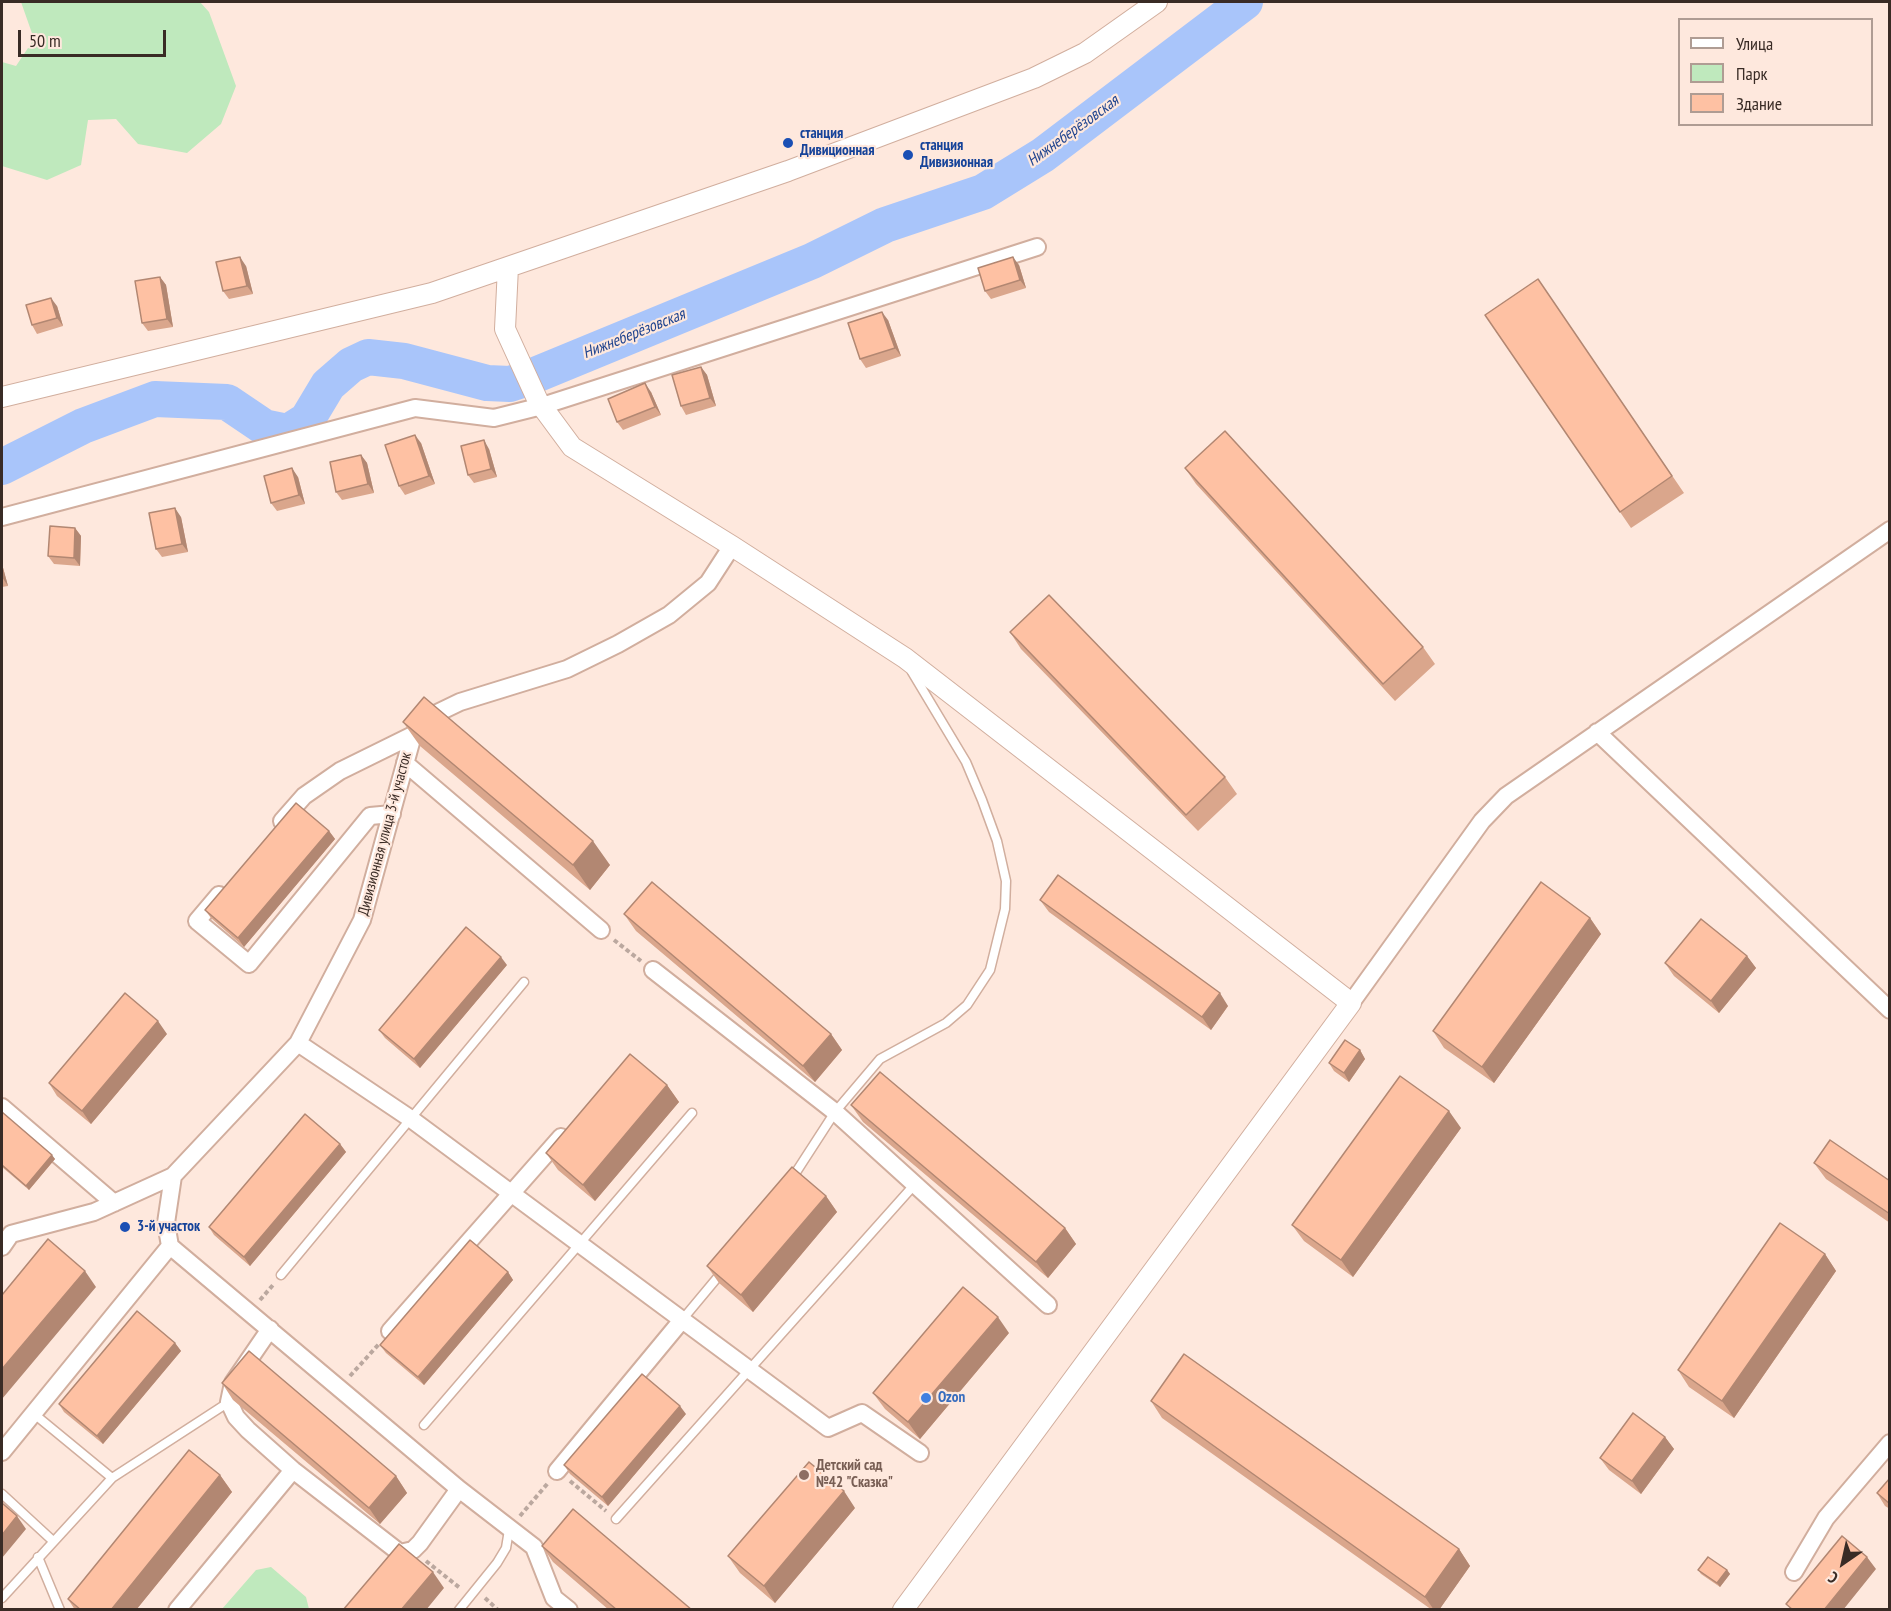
<!DOCTYPE html>
<html>
<head>
<meta charset="utf-8">
<style>
  body { margin:0 }
  #map { position:relative; width:1891px; height:1611px; overflow:hidden; background:#fee8dd; font-family:"PT Sans Narrow",sans-serif }
  canvas { display:block }
  .frame { position:absolute; inset:0; border:3px solid #392b25; pointer-events:none }
  .legend { position:absolute; left:1678px; top:18px; width:195px; height:108px; box-sizing:border-box; background:#fee8dd; border:2px solid #af9c93; margin:0; padding:8px 10px; list-style:none; font-size:18px; color:#392b25 }
  .legend li { display:flex; align-items:center; gap:12px; height:30px }
  .legend b { width:30px; border:2px solid #af9c93 }
  .north { position:absolute; left:1813px; top:1533px; width:60px; height:60px; -webkit-text-stroke:4px #fee8dd; paint-order:stroke; rotate:214deg; font-size:16px; font-weight:700; line-height:24px; text-align:center; color:#392b25 }
  .north::after { content:''; display:block; margin:auto; width:21px; height:27px; background:#392b25; clip-path:polygon(50% 0,100% 100%,50% 72%,0 100%) }
  .scale { position:absolute; left:18px; top:30px; width:148px; height:27px; box-sizing:border-box; border:3px solid #392b25; border-top:0; padding-left:8px; font-size:18px; line-height:21px; white-space:nowrap; color:#392b25; -webkit-text-stroke:4px #fee8dd; paint-order:stroke }
</style>
</head>
<body>
<div id="map">
<canvas width="1891" height="1611"></canvas>
<div class="frame"></div>
<ul class="legend">
<li><b style="height:8px;background:#fff"></b>Улица</li>
<li><b style="height:16px;background:#bfe9bd"></b>Парк</li>
<li><b style="height:16px;background:#fec1a3"></b>Здание</li>
</ul>
<div class="north">С</div>
<div class="scale">50 m</div>
</div>
<script>
const c = document.querySelector('canvas').getContext('2d');
c.lineJoin = 'round';
function fill(path, color) {
  c.fillStyle = color;
  c.fill(path, 'evenodd');
}
function poly(rows) {
  const path = new Path2D();
  for (const r of rows) {
    path.moveTo(r[0], r[1]);
    for (let i = 2; i < r.length; i += 2) path.lineTo(r[i], r[i + 1]);
  }
  return path;
}
function strokePath(path, color, width, dash) {
  c.strokeStyle = color;
  c.lineWidth = width;
  c.lineCap = dash ? 'butt' : 'round';
  c.setLineDash(dash || []);
  c.stroke(path);
}
function drawText(font, color, halo, rows, align = 'center') {
  c.font = font + ' "PT Sans Narrow",sans-serif';
  c.lineWidth = 4.5;
  c.setLineDash([]);
  c.textBaseline = 'middle';
  c.strokeStyle = halo;
  c.fillStyle = color;
  for (const [text, x, y, turn = 0] of rows) {
    c.save();
    c.translate(x, y);
    c.rotate((+turn || 0) * Math.PI / 180);
    c.textAlign = isNaN(turn) ? turn : align;
    if (halo) c.strokeText(text, 0, 0);
    c.fillText(text, 0, 0);
    c.restore();
  }
}
fill(poly([
  [21,2,200,2,209,12,236,86,221,124,187,153,138,144,116,119,88,120,81,165,47,180,2,166,2,62,16,66,34,39],
  [271,1567,306,1597,309,1609,222,1609,256,1570]
]), '#bfe9bd');
strokePath(poly([
  [2,467,83,426,155,399,227,402,264,427,288,432,307,420,328,385,351,365,368,357,404,361,487,383,510,384,528,378,812,261,885,225,983,192,1043,155,1245,2]
]), '#a9c5fa', 36);
const service = poly([
  [791,1180,835,1112,880,1059,946,1023,967,1005,990,970,1005,909,1006,881,997,841,982,800,966,762,912,672],
  [281,1275,524,982],
  [682,1320,722,1272],
  [33,1413,112,1478,229,1402],
  [424,1425,692,1113],
  [2,1494,53,1541],
  [616,1519,915,1184],
  [38,1557,60,1610],
  [2,1598,112,1478],
  [459,1610,497,1563,506,1548,509,1530]
]);
const minor = poly([
  [2,517,415,408,494,418,542,406,1037,247],
  [1597,732,1890,1010],
  [405,763,601,930],
  [282,821,304,796,340,771,413,735],
  [219,895,197,921,249,964,370,816,392,814],
  [653,970,835,1112,1048,1305],
  [1351,1003,1482,821,1506,796,1890,530],
  [298,1043,411,1119,828,1428,862,1413,920,1453],
  [2,1107,114,1203],
  [173,1176,166,1223,170,1246,459,1489,534,1547,554,1598,569,1610],
  [2,1247,11,1234,94,1212,173,1176,298,1043,362,920,413,735,431,716,460,702,567,669,618,644,669,615,708,583,732,546],
  [270,1329,233,1383,229,1402,236,1417,248,1430,293,1470,400,1553,413,1550,420,1543,459,1489],
  [390,1331,561,1137],
  [2,1452,170,1246],
  [557,1471,682,1320],
  [1794,1572,1826,1518,1890,1443],
  [177,1610,293,1470]
]);
const tertiary = poly([
  [508,267,505,329,538,401,572,447,732,546,905,658,1351,1003,903,1610],
  [2,397,432,293,508,267,788,171,1034,78,1085,53,1157,2]
]);
strokePath(service, '#d1ae9e', 11);
strokePath(minor, '#d1ae9e', 20);
strokePath(tertiary, '#d1ae9e', 22);
strokePath(poly([
  [614,940,641,961],
  [260,1300,273,1285],
  [350,1376,379,1344],
  [570,1481,606,1511],
  [520,1516,548,1483],
  [426,1561,460,1588],
  [485,1598,498,1610]
]), '#bba89f', 4, [4.5, 3]);
strokePath(service, '#fff', 8);
strokePath(minor, '#fff', 16);
strokePath(tertiary, '#fff', 20);
fill(poly([
  [1019,265,1026,288,991,299,985,291],
  [246,266,253,294,229,299,223,291],
  [160,277,166,285,173,327,148,331,142,323],
  [1538,279,1684,493,1631,528,1485,315],
  [57,306,63,326,37,334,32,325],
  [888,320,901,356,866,368,860,359],
  [701,367,707,375,716,406,686,415,681,406],
  [651,392,661,415,623,430,617,422],
  [421,443,435,484,405,495,399,486],
  [489,449,497,477,474,483,468,475],
  [361,455,367,463,374,493,342,500,336,492],
  [1185,468,1423,647,1435,664,1395,701,1196,484],
  [298,477,305,504,277,511,271,503],
  [181,517,188,552,162,557,156,549],
  [75,528,81,536,80,566,54,564,48,556],
  [2,564,8,586,2,587],
  [1010,632,1225,777,1237,794,1198,831,1021,649],
  [403,722,610,865,590,890,420,746],
  [329,831,335,839,244,947,211,918,205,910],
  [1040,900,1228,1006,1211,1030,1049,912],
  [624,914,831,1034,842,1050,815,1082,636,931],
  [1590,918,1601,934,1494,1083,1444,1048,1433,1031],
  [1747,956,1756,968,1719,1013,1674,976,1665,963],
  [507,965,420,1068,385,1038,379,1030],
  [167,1034,91,1124,57,1096,49,1083],
  [1360,1050,1365,1059,1349,1082,1334,1071,1329,1063],
  [667,1085,679,1102,595,1201,558,1170,546,1153],
  [851,1105,1065,1228,1076,1244,1048,1278,863,1122],
  [2,1112,55,1159,29,1190,2,1167],
  [1461,1128,1353,1277,1304,1241,1292,1225],
  [340,1144,346,1152,250,1266,214,1235,209,1227],
  [1814,1163,1890,1181,1890,1223,1826,1179],
  [826,1196,837,1212,753,1312,719,1283,707,1266],
  [1825,1254,1836,1271,1734,1418,1689,1387,1678,1370],
  [508,1272,513,1280,424,1385,386,1353,380,1345],
  [1009,1333,920,1439,885,1409,873,1393],
  [175,1343,181,1351,103,1444,64,1412,59,1404],
  [222,1383,396,1476,407,1493,380,1524,233,1400],
  [1151,1401,1459,1549,1470,1566,1439,1610,1432,1610,1162,1418],
  [686,1414,608,1506,570,1474,564,1465],
  [1665,1437,1674,1449,1641,1494,1609,1470,1600,1458],
  [220,1475,232,1492,136,1610,75,1610,68,1599],
  [1890,1478,1890,1509,1885,1506,1877,1493],
  [855,1508,775,1603,740,1573,728,1556],
  [542,1546,692,1610,609,1610,553,1562],
  [1698,1570,1727,1570,1730,1574,1720,1587,1701,1574]
]), '#daa68c');
fill(poly([
  [240,257,246,266,253,294,247,286],
  [1013,257,1019,265,1026,288,1020,280],
  [160,277,166,285,173,327,167,319],
  [51,298,57,306,63,326,57,318],
  [882,312,888,320,901,356,895,348],
  [701,367,707,375,716,406,710,398],
  [645,383,651,392,661,415,655,407],
  [415,435,421,443,435,484,429,476],
  [484,440,489,449,497,477,491,469],
  [361,455,367,463,374,493,368,484],
  [292,468,298,477,305,504,299,495],
  [175,508,181,517,188,552,182,544],
  [75,528,81,536,80,566,74,558],
  [2,564,8,586,2,577],
  [329,831,335,839,244,947,238,938],
  [593,841,610,865,590,890,573,865],
  [1590,918,1601,934,1494,1083,1482,1067],
  [1747,956,1756,968,1719,1013,1711,1001],
  [501,957,507,965,420,1068,414,1059],
  [1220,993,1228,1006,1211,1030,1202,1017],
  [158,1021,167,1034,91,1124,82,1111],
  [831,1034,842,1050,815,1082,803,1066],
  [1360,1050,1365,1059,1349,1082,1344,1073],
  [667,1085,679,1102,595,1201,583,1185],
  [1449,1111,1461,1128,1353,1277,1341,1260],
  [340,1144,346,1152,250,1266,244,1257],
  [52,1155,55,1159,29,1190,26,1186],
  [826,1196,837,1212,753,1312,741,1295],
  [1065,1228,1076,1244,1048,1278,1036,1262],
  [1825,1254,1836,1271,1734,1418,1722,1401],
  [85,1271,96,1287,2,1399,2,1369],
  [508,1272,513,1280,424,1385,418,1377],
  [998,1317,1009,1333,920,1439,908,1422],
  [175,1343,181,1351,103,1444,97,1436],
  [680,1406,686,1414,608,1506,602,1497],
  [1665,1437,1674,1449,1641,1494,1632,1481],
  [220,1475,232,1492,136,1610,111,1610],
  [396,1476,407,1493,380,1524,369,1508],
  [844,1491,855,1508,775,1603,764,1586],
  [17,1516,26,1529,2,1558,2,1535],
  [1459,1549,1470,1566,1439,1610,1434,1610,1425,1597],
  [1867,1557,1876,1569,1843,1610,1824,1610],
  [1727,1570,1730,1574,1720,1587,1717,1583],
  [433,1572,444,1588,426,1610,401,1610]
]), '#b28772');
const building = poly([
  [240,257,247,286,223,291,216,262,240,257],
  [1013,257,1020,280,985,291,978,268,1013,257],
  [160,277,167,319,142,323,135,281,160,277],
  [1538,279,1672,476,1620,512,1485,315,1538,279],
  [51,298,57,318,32,325,26,305,51,298],
  [882,312,895,348,860,359,848,323,882,312],
  [701,367,710,398,681,406,672,375,701,367],
  [645,383,655,407,617,422,608,399,645,383],
  [1225,431,1423,647,1383,684,1185,468,1225,431],
  [415,435,429,476,399,486,385,445,415,435],
  [484,440,491,469,468,475,461,446,484,440],
  [361,455,368,484,336,492,330,462,361,455],
  [292,468,299,495,271,503,264,476,292,468],
  [175,508,182,544,156,549,149,513,175,508],
  [50,526,75,528,74,558,48,556,50,526],
  [1049,595,1225,777,1186,815,1010,632,1049,595],
  [424,697,593,841,573,865,403,722,424,697],
  [296,803,329,831,238,938,205,910,296,803],
  [1058,875,1220,993,1202,1017,1040,900,1058,875],
  [652,882,831,1034,803,1066,624,914,652,882],
  [1541,882,1590,918,1482,1067,1433,1031,1541,882],
  [1701,919,1747,956,1711,1001,1665,963,1701,919],
  [466,927,501,957,414,1059,379,1030,466,927],
  [125,993,158,1021,82,1111,49,1083,125,993],
  [1345,1040,1360,1050,1344,1073,1329,1063,1345,1040],
  [630,1054,667,1085,583,1185,546,1153,630,1054],
  [880,1072,1065,1228,1036,1262,851,1105,880,1072],
  [1400,1076,1449,1111,1341,1260,1292,1225,1400,1076],
  [2,1112,52,1155,26,1186,2,1165,2,1112],
  [305,1114,340,1144,244,1257,209,1227,305,1114],
  [1830,1140,1890,1181,1890,1214,1814,1163,1830,1140],
  [792,1167,826,1196,741,1295,707,1266,792,1167],
  [1780,1223,1825,1254,1722,1401,1678,1370,1780,1223],
  [48,1239,85,1271,2,1369,2,1295,48,1239],
  [470,1240,508,1272,418,1377,380,1345,470,1240],
  [963,1287,998,1317,908,1422,873,1393,963,1287],
  [137,1311,175,1343,97,1436,59,1404,137,1311],
  [249,1351,396,1476,369,1508,222,1383,249,1351],
  [1184,1354,1459,1549,1425,1597,1151,1401,1184,1354],
  [642,1374,680,1406,602,1497,564,1465,642,1374],
  [1633,1413,1665,1437,1632,1481,1600,1458,1633,1413],
  [189,1450,220,1475,111,1610,81,1610,68,1599,189,1450],
  [809,1462,844,1491,764,1586,728,1556,809,1462],
  [1890,1478,1890,1504,1877,1493,1890,1478],
  [2,1503,17,1516,2,1535,2,1503],
  [573,1509,692,1610,617,1610,542,1546,573,1509],
  [1842,1536,1867,1557,1824,1610,1793,1610,1786,1604,1842,1536],
  [399,1544,433,1572,401,1610,343,1610,399,1544],
  [1708,1557,1727,1570,1717,1583,1698,1570,1708,1557]
]);
fill(building, '#fec1a3');
strokePath(building, '#b28772', 1.5);
for (const [x, y, r, color] of [
  [788,143,6,"#1a4fb4"],
  [908,155,6,"#1a4fb4"],
  [125,1227,6,"#1a4fb4"],
  [926,1398,6,"#3f7fe0"],
  [804,1475,6,"#8d6e63"]
]) {
  const dot = new Path2D();
  dot.arc(x, y, r, 0, 2 * Math.PI);
  c.fillStyle = color;
  c.fill(dot);
  strokePath(dot, '#fee8dd', 2);
}
drawText('bold 15px', '#164399', '#fee8dd', [
  ["станция",800,134],
  ["Дивиционная",800,151],
  ["станция",920,146],
  ["Дивизионная",920,163],
  ["3-й участок",137,1227]
], 'left');
drawText('15px', '#392b25', '#fee8dd', [
  ["Дивизионная улица 3-й участок",385,834,-75]
]);
drawText('bold 15px', '#366cbe', '#fee8dd', [
  ["Ozon",938,1398]
], 'left');
drawText('bold 15px', '#785e54', '#fee8dd', [
  ["Детский сад",816,1466],
  ["№42 \"Сказка\"",816,1483]
], 'left');
drawText('italic 16px', '#20448f', '#fee8dd', [
  ["Нижнеберёзовская",1073,131,-36],
  ["Нижнеберёзовская",634,334,-22]
]);
</script>
</body>
</html>
